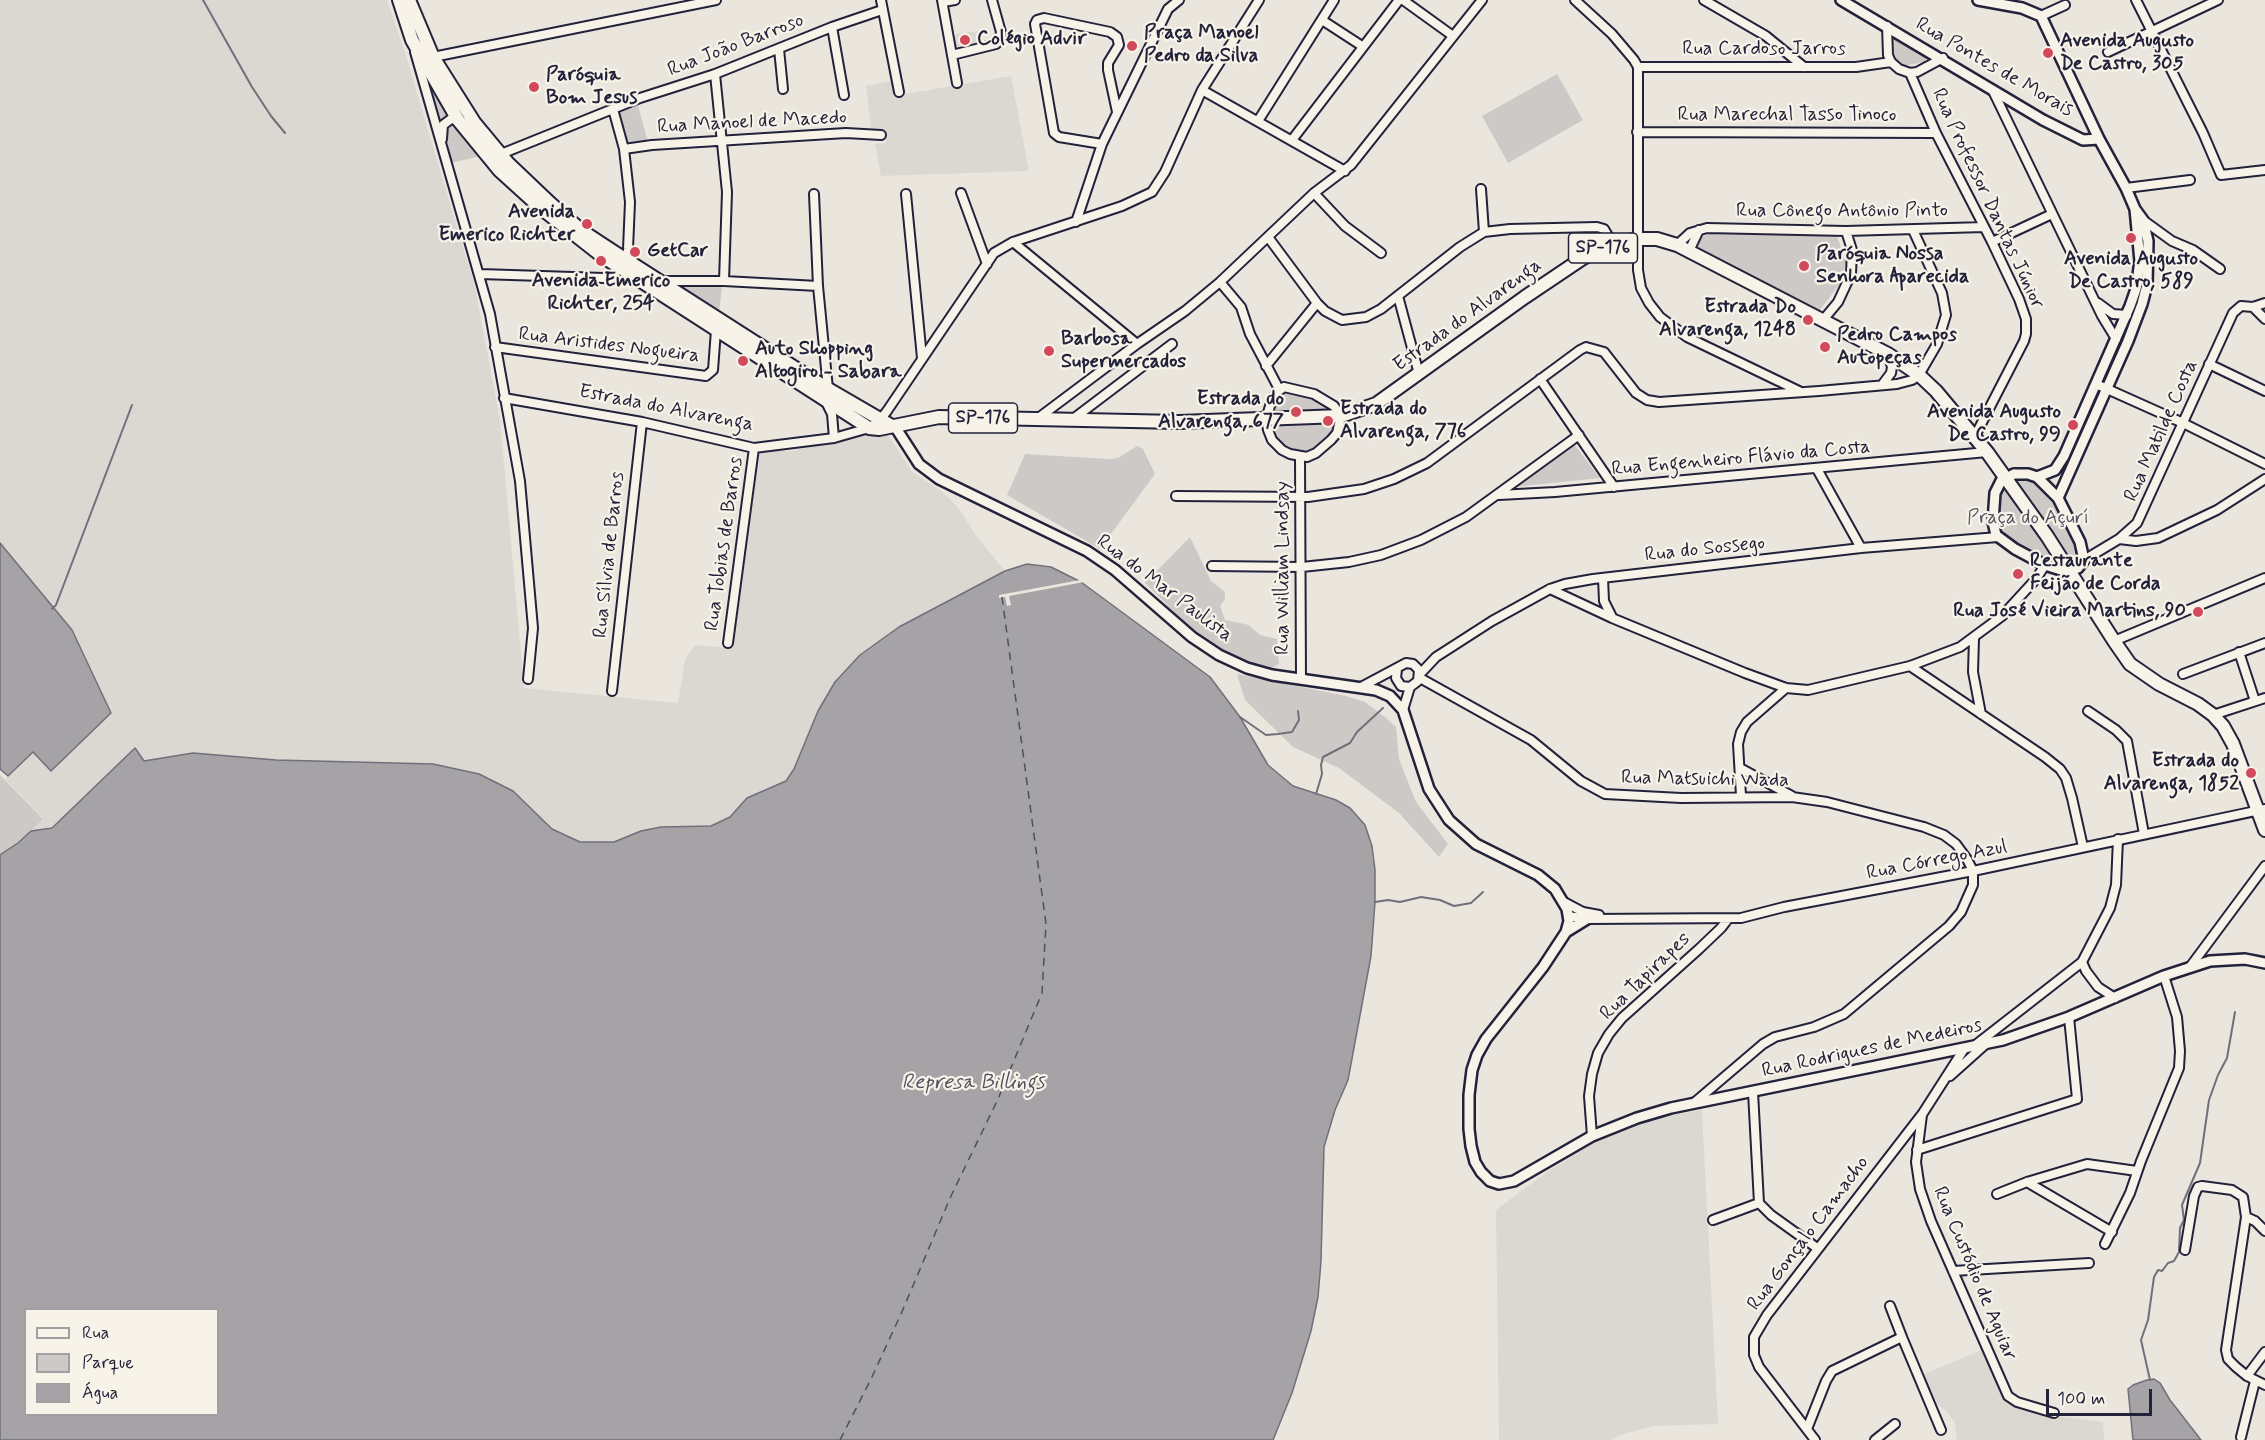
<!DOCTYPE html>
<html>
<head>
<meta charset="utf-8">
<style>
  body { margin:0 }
  #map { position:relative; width:2265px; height:1440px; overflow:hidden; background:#eae6de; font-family:Mynerve,sans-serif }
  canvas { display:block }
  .legend { position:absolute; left:24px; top:1308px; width:195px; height:108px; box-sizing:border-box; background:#f7f3e8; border:2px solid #a29fa3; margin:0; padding:8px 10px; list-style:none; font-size:18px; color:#22223b }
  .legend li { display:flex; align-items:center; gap:12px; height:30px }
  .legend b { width:30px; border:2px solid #a29fa3 }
  .scale { position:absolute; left:2046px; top:1389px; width:106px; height:27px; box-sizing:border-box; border:3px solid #22223b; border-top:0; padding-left:8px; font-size:18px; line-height:21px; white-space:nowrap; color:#22223b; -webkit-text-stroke:4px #f7f3e8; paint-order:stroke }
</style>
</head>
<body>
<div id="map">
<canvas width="2265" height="1440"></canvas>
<ul class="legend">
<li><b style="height:8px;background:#f7f3e8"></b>Rua</li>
<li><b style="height:16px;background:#cdc9c6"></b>Parque</li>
<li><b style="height:16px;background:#a6a3a6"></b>Água</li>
</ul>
<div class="scale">100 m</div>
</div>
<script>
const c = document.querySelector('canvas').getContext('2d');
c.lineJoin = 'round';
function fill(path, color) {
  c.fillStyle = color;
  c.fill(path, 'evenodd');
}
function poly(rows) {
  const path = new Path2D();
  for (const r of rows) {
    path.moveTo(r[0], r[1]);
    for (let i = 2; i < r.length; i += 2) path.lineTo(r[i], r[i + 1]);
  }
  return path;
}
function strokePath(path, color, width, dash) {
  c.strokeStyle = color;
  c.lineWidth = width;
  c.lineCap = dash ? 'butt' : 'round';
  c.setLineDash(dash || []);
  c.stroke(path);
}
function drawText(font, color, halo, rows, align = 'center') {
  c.font = font + ' Mynerve,sans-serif';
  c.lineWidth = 4.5;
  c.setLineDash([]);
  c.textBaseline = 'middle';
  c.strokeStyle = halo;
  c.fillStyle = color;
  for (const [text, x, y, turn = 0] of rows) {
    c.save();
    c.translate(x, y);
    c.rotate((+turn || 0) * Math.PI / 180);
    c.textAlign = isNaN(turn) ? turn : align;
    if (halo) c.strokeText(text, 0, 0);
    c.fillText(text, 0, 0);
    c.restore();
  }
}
fill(poly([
  [0,0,387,0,403,46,475,287,500,420,524,688,678,703,685,659,695,645,731,648,756,451,791,451,874,433,889,436,912,472,943,492,957,506,977,537,1005,571,899,627,860,655,835,682,818,711,794,770,786,781,747,798,730,817,711,826,661,827,641,831,614,842,579,842,552,829,513,791,276,760,193,753,144,761,135,748,52,828,31,831,43,818,5,779,33,752,51,770,79,745,72,630,0,543],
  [977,31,981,46,954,52,951,35],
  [1011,76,1029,171,881,176,875,144,886,143,886,134,872,134,866,86,891,81,894,96],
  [1702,1110,1718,1424,1654,1426,1620,1435,1611,1440,1499,1440,1496,1210,1544,1174,1600,1138,1647,1120],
  [1981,1350,2003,1396,2017,1406,2033,1413,2103,1422,2104,1440,1957,1440,1955,1423,1948,1413,1932,1400,1922,1375]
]), '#dbd8d2');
fill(poly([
  [1891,35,1928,56,1924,62,1903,66,1891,55],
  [419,58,481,156,451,163],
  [1557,74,1583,120,1508,163,1482,116],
  [638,106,648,142,623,143,618,113],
  [1712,233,1836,233,1846,263,1843,274,1839,285,1819,311,1695,248,1702,237],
  [672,284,722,286,719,313],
  [1297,392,1316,399,1334,410,1337,417,1334,429,1321,444,1311,451,1299,453,1284,448,1273,439,1270,421,1278,398,1286,393],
  [1574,444,1600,478,1514,487],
  [1137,446,1143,449,1155,474,1100,549,1007,495,1025,454,1109,459,1118,458],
  [2018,476,2030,479,2037,485,2052,503,2079,550,2081,557,2077,563,2071,565,2049,564,2001,537,1999,503,2002,491],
  [1190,537,1211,581,1225,592,1225,599,1220,606,1225,620,1249,625,1260,635,1277,639,1279,664,1272,668,1246,661,1223,650,1191,629,1145,583],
  [1237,674,1346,696,1365,702,1385,717,1396,727,1399,759,1416,802,1448,844,1439,857,1399,813,1339,768,1293,747,1245,700],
  [0,775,43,819,18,843,0,855]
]), '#cdc9c6');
const water = poly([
  [0,543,72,630,111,713,51,771,33,752,8,776,0,769,0,543],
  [1027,564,1051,567,1081,582,1210,677,1240,717,1268,765,1293,786,1336,800,1350,808,1365,825,1372,846,1375,870,1375,902,1371,956,1348,1080,1335,1110,1324,1147,1321,1261,1318,1297,1311,1331,1292,1393,1273,1440,0,1440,0,855,18,843,31,831,52,828,135,748,144,761,193,753,276,760,433,764,479,774,513,791,552,829,580,842,614,842,641,831,661,827,711,826,730,817,747,798,786,781,794,769,818,711,835,682,860,655,899,627,1005,571,1027,564],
  [26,1310,218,1310,218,1414,26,1414,26,1310],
  [2147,1380,2154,1379,2160,1383,2170,1400,2201,1440,2133,1440,2128,1389,2133,1385,2147,1380]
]);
fill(water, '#a6a3a6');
strokePath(water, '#716f7b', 1.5);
fill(poly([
  [1080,580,1084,582,1009,596,1011,605,1007,606,1005,597,999,598,999,595]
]), '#eae6de');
strokePath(poly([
  [203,0,252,87,271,116,285,133],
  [52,609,56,605,132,405],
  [1240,717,1266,735,1278,734,1292,732,1299,720,1298,711],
  [1316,794,1322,774,1321,765,1323,757,1350,743,1357,732,1383,708],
  [1375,902,1388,900,1400,902,1421,897,1440,900,1454,906,1471,903,1483,892],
  [2150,1380,2141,1340,2148,1320,2154,1277,2158,1270,2162,1271,2168,1263,2174,1261,2179,1252,2180,1228,2184,1220,2182,1205,2200,1163,2209,1100,2218,1075,2227,1058,2235,1012]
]), '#716f7b', 2);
strokePath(poly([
  [840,1440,871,1379,901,1314,951,1196,998,1099,1042,993,1046,924,1002,597]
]), '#504f60', 1.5, [8, 6]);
const minor = poly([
  [881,0,899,92],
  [942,0,957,83],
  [1403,0,1453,36],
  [1575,0,1612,34,1634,60,1638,67,1638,270,1641,288,1649,303,1660,317,1687,337,1801,392],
  [1704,0,1766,36,1804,67],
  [2136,0,2203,133,2221,175,2265,170],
  [943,2,955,0],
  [2041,16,2065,5],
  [1322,20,1362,46],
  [1887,26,1888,55,1891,62,1899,69,1910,73,1917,72,1943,58],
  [832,27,844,95],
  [779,49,783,89],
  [415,52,490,314,520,481,533,628,528,679],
  [2108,52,2218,0],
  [952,55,996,44,999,41,1001,32,992,0],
  [433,57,716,0],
  [1638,67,1856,67,1891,62],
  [1910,73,1936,133,1992,242,2019,299,2026,319,2026,334,2024,341,1975,436],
  [715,74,727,192,724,281],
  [1202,90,1345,171],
  [1993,91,2102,316,2116,339],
  [1258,121,1334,0],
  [1637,132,1936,133],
  [442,139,443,125,451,119,458,120],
  [1292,140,1399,0],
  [1102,144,1059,137,1054,133,1035,24,1037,20,1044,18,1110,32,1117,37,1119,45,1108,63,1108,70,1117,112],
  [624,149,652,145,846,133,881,135],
  [501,154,640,98,715,74,832,27,882,10],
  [2126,188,2190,180],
  [1481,189,1484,232],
  [961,193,987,264],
  [1314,193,1345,226,1381,253],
  [814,194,818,286,828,389],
  [906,194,922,358],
  [2143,220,2172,241,2193,250,2220,269],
  [1076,222,1102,144,1168,9,1179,0],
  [1268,237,1317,303,1325,311,1342,320,1366,317,1381,309,1460,247,1484,232,1510,229,1597,227,1604,229,1613,244],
  [1013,242,1137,344],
  [1992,242,2052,214],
  [1677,245,1690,233,1707,228,1846,231,1984,227],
  [1689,251,1699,230],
  [480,274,604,278,621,269,627,260,628,249,630,202,624,149,613,109],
  [661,281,724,281,818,286],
  [1220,282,1241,307,1250,334,1279,389],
  [1398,296,1419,374],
  [2098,303,2113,314,2127,315],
  [2253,307,2265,319],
  [1823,320,1838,302,1851,274,1852,250,1846,231],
  [495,347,706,376,713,370,716,330],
  [2209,364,2265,391],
  [1266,366,1317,303],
  [1540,379,1614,487],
  [2096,384,2183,423,2265,464],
  [1882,385,1891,373,1892,367,1888,354],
  [1284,387,1314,394,1334,406,1341,416,1337,433,1331,440,1316,453,1307,457,1290,454,1282,450,1272,440,1268,430,1266,419,1270,406,1276,393,1284,387],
  [504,398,642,422,754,448,834,438,869,428,880,420,887,411,994,253,1013,242,1122,206,1152,192,1165,172,1202,90,1259,0],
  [826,402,832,414,834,438],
  [1037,419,1137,344,1185,311,1220,282,1314,193,1351,165,1482,0],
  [1073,419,1172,344],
  [1300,457,1301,679],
  [1817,469,1861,548],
  [1499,495,1555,492,1987,452],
  [1176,496,1308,497,1364,489,1394,479,1427,463,1580,350,1586,347,1604,352,1636,393,1647,400,1659,402,1819,391,1897,384,1912,380,1919,375,1937,344,1946,315,1942,293,1913,230],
  [2119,539,2136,541,2158,538,2217,510,2265,479],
  [2084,560,2119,539,2137,523,2233,313,2241,306,2253,307,2265,303],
  [1212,566,1302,567,1349,562,1381,555,1421,540,1466,517,1579,435],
  [1603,578,1604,601,1612,617],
  [1550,589,1612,618,1745,673,1786,688,1808,690,1910,666,1960,647,2002,616,2036,579,2045,565],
  [1974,639,1973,672,1981,714],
  [2114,641,2265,578],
  [728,643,754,448],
  [2239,652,2255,701],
  [1910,666,2045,757,2060,769,2066,778,2072,798,2083,847],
  [1420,674,1436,657,1492,621,1550,589,1565,584,1593,579,1861,548,1998,537],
  [2183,674,2265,643],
  [1420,678,1531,740,1581,781,1605,794,1681,798,1792,797,1827,802,1924,827,1944,835,1956,844,1967,859,1973,871,1973,885,1961,912,1949,926,1844,1014,1814,1027,1775,1037,1763,1044,1695,1102],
  [1361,687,1406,663,1413,664,1419,670,1418,681,1410,687,1401,686,1396,678,1397,669],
  [612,691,642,422],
  [1403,710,1410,687],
  [2088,711,2116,730,2127,741,2144,834],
  [2213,715,2265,698],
  [1740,768,1792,796],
  [1741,796,1738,744,1741,732,1747,722,1786,688],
  [1564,902,1583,912,1599,915],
  [1568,916,1587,919,1741,918,1784,907,1973,871,2265,809],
  [2082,962,2086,971,2098,987,2115,998],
  [2190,967,2265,866],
  [1973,1047,2082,962,2110,908,2116,885,2118,839],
  [1950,1076,1988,1042],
  [1753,1092,1759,1203,1771,1215,1817,1248],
  [1922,1115,1916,1162,1920,1189,1931,1221,2008,1396,2017,1402,2054,1413],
  [1592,1136,1589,1096,1592,1074,1598,1053,1609,1034,1622,1018,1699,949,1721,928,1728,919],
  [1917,1150,2077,1099,2069,1017],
  [2027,1182,2112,1232],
  [1997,1194,2027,1182,2087,1164,2137,1171],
  [2246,1217,2255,1221,2265,1231],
  [1713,1220,1759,1203],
  [2105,1244,2130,1193,2141,1161,2179,1068,2180,1051,2177,1017,2164,976],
  [2185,1250,2194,1196,2198,1187,2202,1186,2232,1190,2243,1197,2246,1217,2226,1350,2228,1359,2236,1367,2247,1376,2265,1385],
  [1953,1271,2089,1263],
  [1890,1306,1902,1337],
  [2247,1376,2265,1352],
  [1807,1429,1826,1381,1832,1371,1902,1337,1941,1430],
  [2241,1437,2255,1381],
  [1815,1440,1759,1367,1754,1355,1754,1337,1767,1315,1923,1113,1964,1049],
  [1875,1440,1895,1424]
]);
const tertiary = poly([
  [1841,0,2043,120,2083,140,2099,139],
  [1978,0,2022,8,2041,16,2099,139,2126,188,2135,209,2143,220,2148,241,2147,285,2142,304,2128,341,2058,498],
  [894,425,919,464,939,479,1087,551,1115,570,1192,637,1219,655,1247,668,1272,675,1376,690,1390,696,1403,710,1429,789,1449,820,1476,844,1538,875,1555,889,1567,909,1569,921,1566,932,1543,967,1486,1039,1477,1055,1472,1070,1469,1095,1469,1129,1471,1146,1475,1162,1481,1172,1490,1181,1499,1184,1514,1181,1592,1136,1637,1118,1671,1108,2003,1040,2069,1017,2164,976,2210,961,2245,959,2265,963],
  [2014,474,2028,474,2037,477,2058,498,2080,542,2084,560,2078,568,2064,571,2045,565,2015,549,1996,535,1993,522,1995,493,2001,481,2014,474],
  [2037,477,2055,470,2064,456,2130,306,2136,289,2140,261,2135,209],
  [1566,932,1587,919]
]);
const primary = poly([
  [399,0,412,40,458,120,499,170,542,209,602,256,869,428,879,429,939,417,1179,422,1341,416,1376,404,1525,297,1583,258,1601,249,1613,244,1638,239,1657,239,1677,245,1888,354,1919,375,1936,391,1987,452,2047,536,2114,641,2130,664,2159,684,2198,704,2213,715,2223,726,2233,744,2265,830],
  [409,0,433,57,474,122,508,163,550,203,582,231,614,252,828,389,890,425]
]);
strokePath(minor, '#22223b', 12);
strokePath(tertiary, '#22223b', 14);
strokePath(primary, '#22223b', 16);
strokePath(minor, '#f7f3e8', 8);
strokePath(tertiary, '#f7f3e8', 9);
strokePath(primary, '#f7f3e8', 12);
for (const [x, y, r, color] of [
  [965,40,6,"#d1495b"],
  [1132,46,6,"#d1495b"],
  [2048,53,6,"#d1495b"],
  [534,87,6,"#d1495b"],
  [587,224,6,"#d1495b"],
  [2131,238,6,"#d1495b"],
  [635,252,6,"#d1495b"],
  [601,261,6,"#d1495b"],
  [1804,266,6,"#d1495b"],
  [1808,320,6,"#d1495b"],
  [1825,347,6,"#d1495b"],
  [1049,351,6,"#d1495b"],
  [743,361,6,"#d1495b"],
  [1296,412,6,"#d1495b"],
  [1328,421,6,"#d1495b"],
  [2073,425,6,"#d1495b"],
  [2018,574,6,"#d1495b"],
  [2198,612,6,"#d1495b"],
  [2251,773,6,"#d1495b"]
]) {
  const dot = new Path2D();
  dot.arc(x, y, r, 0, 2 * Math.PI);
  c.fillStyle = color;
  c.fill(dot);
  strokePath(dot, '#f7f3e8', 2);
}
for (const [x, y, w] of [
  [1603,248,69],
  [983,418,69]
]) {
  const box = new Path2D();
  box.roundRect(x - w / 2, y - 15, w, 30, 4.5);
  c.fillStyle = '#f7f3e8';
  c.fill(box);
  strokePath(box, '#22223b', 1.5);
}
drawText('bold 18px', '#22223b', null, [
  ["SP-176",1603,248],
  ["SP-176",983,418]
]);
drawText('bold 20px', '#22223b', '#f7f3e8', [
  ["Praça Manoel",1144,34],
  ["Pedro da Silva",1144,57],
  ["Colégio Advir",977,40],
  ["Avenida Augusto",2060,42],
  ["De Castro, 305",2060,65],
  ["Paróquia",546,76],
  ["Bom Jesus",546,99],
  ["Avenida",575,213,"right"],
  ["Emerico Richter",575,236,"right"],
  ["GetCar",647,252],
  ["Paróquia Nossa",1816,255],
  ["Senhora Aparecida",1816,278],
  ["Avenida Augusto",2131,260,"center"],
  ["De Castro, 589",2131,283,"center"],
  ["Avenida Emerico",601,282,"center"],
  ["Richter, 254",601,305,"center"],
  ["Estrada Do",1796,308,"right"],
  ["Alvarenga, 1248",1796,331,"right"],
  ["Pedro Campos",1837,336],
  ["Autopeças",1837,359],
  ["Barbosa",1061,340],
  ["Supermercados",1061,363],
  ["Auto Shopping",755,350],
  ["Altogiro - Sabara",755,373],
  ["Estrada do",1284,400,"right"],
  ["Alvarenga, 677",1284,423,"right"],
  ["Estrada do",1340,410],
  ["Alvarenga, 776",1340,433],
  ["Avenida Augusto",2061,413,"right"],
  ["De Castro, 99",2061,436,"right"],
  ["Restaurante",2030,562],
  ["Feijão de Corda",2030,585],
  ["Rua José Vieira Martins, 90",2186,612,"right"],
  ["Estrada do",2239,762,"right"],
  ["Alvarenga, 1852",2239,785,"right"]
], 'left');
drawText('20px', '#22223b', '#f7f3e8', [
  ["Rua João Barroso",736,46,-21],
  ["Rua Cardoso Jarros",1764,50],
  ["Rua Pontes de Morais",1994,68,30],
  ["Rua Marechal Tasso Tinoco",1787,116],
  ["Rua Manoel de Macedo",752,123,-3],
  ["Rua Professor Dantas Júnior",1987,199,65],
  ["Rua Cônego Antônio Pinto",1842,212],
  ["Estrada do Alvarenga",1468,316,-36],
  ["Rua Aristides Nogueira",609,346,7],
  ["Estrada do Alvarenga",666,409,11],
  ["Rua Matilde Costa",2162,431,-66],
  ["Rua Engenheiro Flávio da Costa",1741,459,-5],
  ["Rua Tobias de Barros",725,544,-82],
  ["Rua do Sossego",1705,550,-6],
  ["Rua Sílvia de Barros",610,555,-84],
  ["Rua William Lindsay",1284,568,-90],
  ["Rua do Mar Paulista",1164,589,37],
  ["Rua Matsuichi Wada",1705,780,1],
  ["Rua Córrego Azul",1937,861,-11],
  ["Rua Tapirapes",1646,977,-44],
  ["Rua Rodrigues de Medeiros",1872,1049,-12],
  ["Rua Gonçalo Camacho",1809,1234,-53],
  ["Rua Custódio de Aguiar",1974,1274,67]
]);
drawText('20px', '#555465', '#f7f3e8', [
  ["Praça do Açurí",2028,519]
]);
drawText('italic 21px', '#504f60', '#f7f3e8', [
  ["Represa Billings",973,1084]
]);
</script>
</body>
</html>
